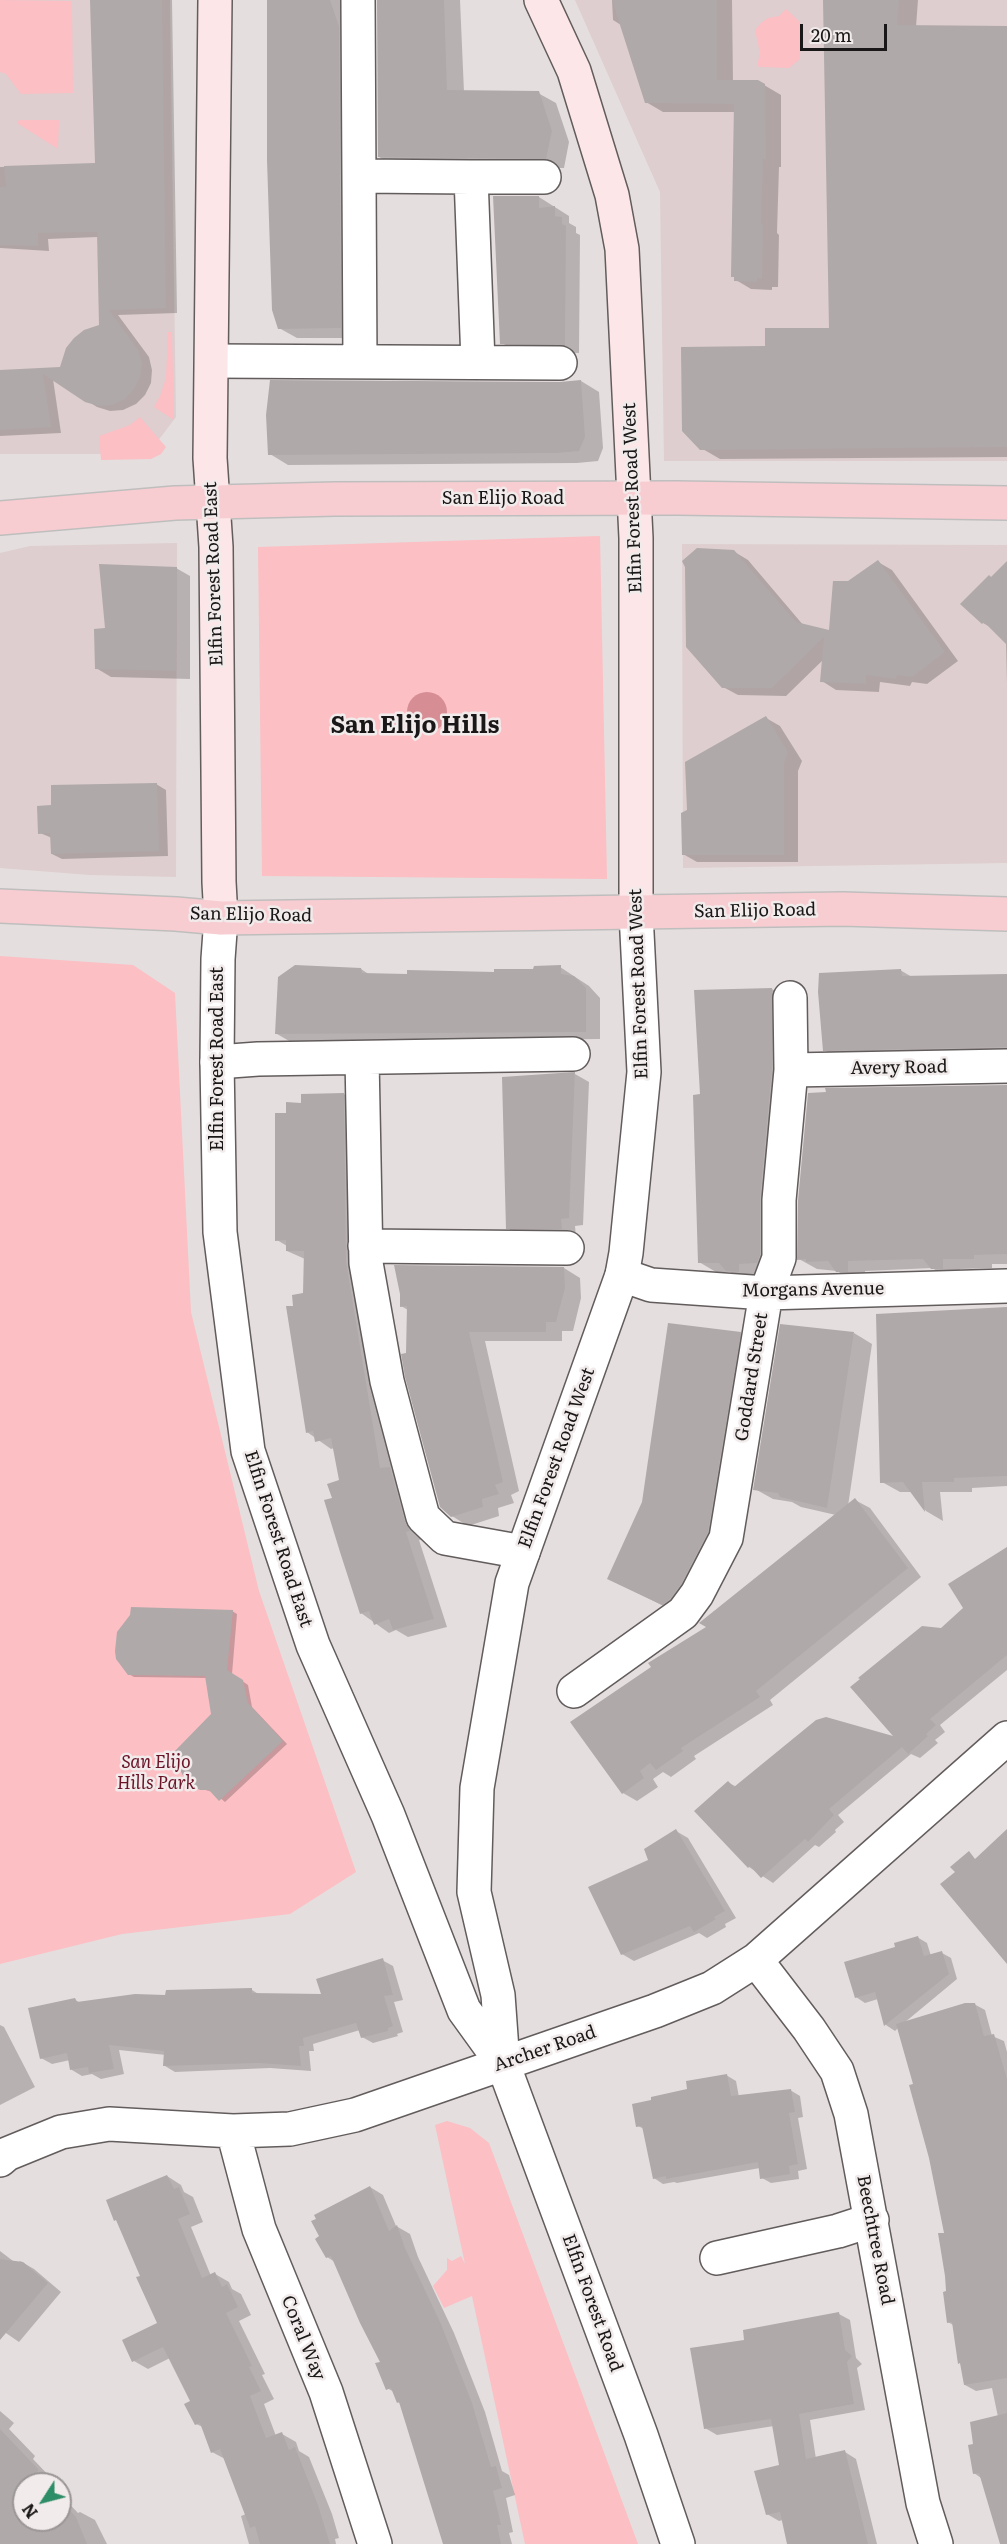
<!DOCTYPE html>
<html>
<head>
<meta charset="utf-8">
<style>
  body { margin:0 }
  #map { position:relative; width:1007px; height:2544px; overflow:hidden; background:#e5dede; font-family:Literata,serif }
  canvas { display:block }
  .north { position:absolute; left:12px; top:2472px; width:60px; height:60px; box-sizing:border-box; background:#f2ebeb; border:2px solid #9b9696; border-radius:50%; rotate:234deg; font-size:16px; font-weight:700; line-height:24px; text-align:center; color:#191717 }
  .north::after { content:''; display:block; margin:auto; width:21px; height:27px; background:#2c8d66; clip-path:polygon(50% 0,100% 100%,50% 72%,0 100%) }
  .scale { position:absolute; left:800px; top:24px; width:87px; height:27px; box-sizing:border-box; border:3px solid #191717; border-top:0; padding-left:8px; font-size:18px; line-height:21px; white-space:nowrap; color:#191717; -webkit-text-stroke:4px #f2ebeb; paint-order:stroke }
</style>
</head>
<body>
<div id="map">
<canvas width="1007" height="2544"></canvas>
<div class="north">N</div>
<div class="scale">20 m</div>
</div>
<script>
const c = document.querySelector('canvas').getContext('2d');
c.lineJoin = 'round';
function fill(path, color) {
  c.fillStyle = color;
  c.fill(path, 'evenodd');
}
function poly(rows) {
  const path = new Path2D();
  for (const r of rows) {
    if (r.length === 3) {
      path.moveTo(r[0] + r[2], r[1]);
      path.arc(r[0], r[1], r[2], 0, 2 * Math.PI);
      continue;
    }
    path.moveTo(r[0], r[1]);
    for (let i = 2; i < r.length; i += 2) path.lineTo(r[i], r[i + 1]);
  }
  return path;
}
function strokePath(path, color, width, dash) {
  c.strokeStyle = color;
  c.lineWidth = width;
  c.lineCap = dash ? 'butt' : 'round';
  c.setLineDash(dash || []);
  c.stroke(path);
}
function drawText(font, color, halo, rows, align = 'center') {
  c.font = font + ' Literata,serif';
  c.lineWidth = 5;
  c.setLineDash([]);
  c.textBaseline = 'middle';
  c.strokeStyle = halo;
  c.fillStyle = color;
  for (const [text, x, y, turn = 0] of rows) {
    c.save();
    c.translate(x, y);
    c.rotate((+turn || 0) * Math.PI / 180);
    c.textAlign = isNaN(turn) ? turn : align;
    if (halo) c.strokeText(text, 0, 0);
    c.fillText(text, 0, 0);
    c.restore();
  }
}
fill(poly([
  [0,0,170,0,176,417,148,454,0,454],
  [575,0,1007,0,1007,461,664,461,660,192],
  [177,543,176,877,90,875,0,868,0,553,30,546],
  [682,544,1007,545,1007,863,683,868]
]), '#dececf');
fill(poly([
  [0,0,72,1,73,93,21,94,6,74,0,72],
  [786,9,798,20,801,25,800,59,789,68,760,67,757,66,760,53,755,30,761,23,768,18,779,16],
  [19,120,59,120,58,149,17,123],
  [168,332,172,332,174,420,154,407,160,396,166,378],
  [140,417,166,447,161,454,151,459,101,460,99,436,130,425],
  [600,536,607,879,262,876,258,547],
  [0,956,133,965,175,993,191,1312,259,1591,356,1872,290,1914,122,1934,0,1964],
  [447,2121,470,2128,489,2143,638,2544,525,2544,472,2296,444,2308,433,2286,447,2270,447,2258,452,2261,461,2256,465,2264,435,2125]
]), '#fbbfc4');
fill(poly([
  [427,712,20]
]), '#d68d94');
fill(poly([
  [91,0,172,0,177,313,118,315,149,357,152,370,151,383,145,395,136,404,123,410,110,411,97,407,53,379,61,433,0,436,0,372,61,368,101,326,98,237,48,239,49,251,0,248,0,167,96,165],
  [268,0,360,0,358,338,297,338,279,328],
  [378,0,460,0,464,92,538,93,556,103,569,142,564,168,397,167,379,157],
  [612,0,732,0,733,82,764,85,781,95,781,167,779,167,777,233,779,235,778,287,772,287,772,290,751,289,736,280,735,112,663,112,646,102,621,25,613,20],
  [825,0,918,0,916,27,1007,27,1007,457,720,459,701,448,767,347,831,329],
  [539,197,569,216,569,223,576,227,576,233,580,235,579,353,516,351,502,343],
  [581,381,599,392,603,448,598,461,577,463,288,465,270,454,560,383],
  [733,551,748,560,804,626,831,632,849,583,878,562,892,570,958,661,927,684,912,682,910,686,880,682,879,692,836,690,822,681,824,659,786,696,738,695,723,687],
  [176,568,190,576,190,679,111,677,96,668,107,629],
  [1007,572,1007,683,1006,642,992,628,983,623,992,578],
  [766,718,780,726,802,761,798,771,798,862,697,862,683,854,688,811],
  [156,784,166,790,168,856,62,859,52,854,52,838,40,833,53,807],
  [560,967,589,986,600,998,600,1039,291,1042,277,1034,361,969,370,975,495,974],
  [900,970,912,977,1007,976,1007,1057,842,1060,824,1050],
  [772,989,789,999,774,1272,755,1273,756,1281,744,1280,730,1272,716,1272,699,1262,702,1096,696,991],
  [575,1074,589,1082,583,1225,575,1226,576,1237,521,1236,507,1228],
  [1007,1086,1007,1264,992,1264,992,1268,960,1269,961,1279,951,1279,932,1268,865,1271,866,1281,856,1282,837,1271,817,1269,799,1259],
  [344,1094,358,1102,360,1270,392,1470,405,1477,423,1539,419,1540,447,1627,408,1637,396,1630,389,1633,361,1613,334,1499,341,1481,334,1448,331,1449,307,1432,295,1307,304,1294,305,1259,287,1251,287,1246,277,1240,287,1114,302,1105],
  [564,1268,580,1278,581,1298,573,1331,562,1331,562,1341,485,1341,519,1491,511,1495,514,1503,498,1508,499,1516,468,1526,452,1516,407,1354,408,1310,401,1306],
  [1007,1308,1007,1486,972,1488,972,1492,940,1492,943,1521,926,1511,912,1492,900,1492,882,1482],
  [740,1333,757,1343,725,1542,680,1614,609,1579],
  [854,1333,872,1344,848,1506,855,1500,870,1508,921,1577,770,1700,773,1705,694,1756,696,1759,671,1777,663,1772,653,1779,658,1787,637,1801,623,1793,709,1627,836,1515,801,1507,792,1502,773,1499,755,1489],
  [1007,1547,1007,1670,940,1725,945,1732,935,1740,938,1743,920,1758,911,1754,838,1815,844,1822,835,1830,836,1832,819,1847,815,1845,773,1883,749,1867,729,1783,737,1787,897,1739,942,1629,965,1609],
  [232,1611,237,1614,232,1674,248,1685,252,1707,287,1744,225,1802,213,1792,194,1787,213,1715,207,1678,134,1677,129,1674],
  [676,1831,688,1838,736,1918,725,1924,726,1927,707,1938,699,1933,634,1961,622,1954,650,1861],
  [917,1937,927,1943,931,1956,942,1953,951,1958,957,1979,904,2023,974,2004,985,2010,992,2036,1004,2041,1007,2052,1007,2544,1002,2544,981,2478,974,2473,975,2445,998,2417,992,2388,976,2391,965,2385,953,2325,948,2322,945,2234,915,2085,898,2028,895,2031,886,2025,878,1999,865,2003,856,1997,897,1948],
  [382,1960,393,1966,403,2000,394,2002,403,2032,397,2034,398,2036,373,2043,362,2037,360,2030,313,2044,314,2051,309,2051,311,2071,270,2068,175,2072,165,2066,166,2055,119,2050,124,2074,101,2079,92,2074,82,2076,72,2070,70,2060,52,2064,41,2058,75,2000,81,2003,252,1990,260,1995,323,1996],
  [0,2025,4,2027,35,2087,0,2105],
  [726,2075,736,2081,739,2097,790,2090,800,2096,803,2117,798,2118,807,2169,798,2171,799,2179,771,2183,762,2178,760,2168,677,2183,674,2182,663,2184,654,2178,644,2129,638,2126,689,2091],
  [167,2176,181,2185,184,2192,193,2197,203,2222,191,2227,211,2276,215,2274,229,2282,232,2289,241,2294,251,2315,239,2321,265,2374,262,2375,274,2399,264,2404,276,2436,282,2434,296,2442,299,2451,309,2457,332,2514,339,2538,335,2539,336,2544,249,2544,241,2516,246,2514,225,2459,212,2452,203,2427,196,2424,192,2401,170,2358,148,2369,134,2361,159,2323,142,2276],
  [370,2187,383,2195,396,2226,410,2234,418,2257,454,2333,485,2412,502,2471,509,2475,515,2495,506,2498,513,2532,509,2533,512,2544,445,2544,402,2405,398,2402,394,2392,387,2388,382,2362,335,2262,327,2257],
  [0,2251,17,2264,20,2261,34,2269,61,2292,19,2342,0,2329],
  [839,2314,850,2320,856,2358,862,2364,857,2368,865,2410,810,2420,816,2459,845,2452,856,2459,877,2544,789,2544,783,2520,779,2521,767,2514,780,2467,774,2426,717,2435,705,2428,746,2341],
  [0,2411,14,2423,9,2429,35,2456,33,2459,52,2479,49,2482,51,2484,24,2484,24,2520,60,2520,60,2494,78,2513,80,2512,95,2520,107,2544,13,2544,0,2537]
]), '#0003');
fill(poly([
  [90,0,162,0,166,308,109,310,138,350,142,363,140,377,134,389,125,399,112,405,99,406,85,402,43,374,51,427,0,430,0,370,60,367,66,348,74,338,84,330,99,325,97,232,38,233,38,246,0,245,0,187,6,187,4,166,95,163],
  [267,0,330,0,339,26,341,328,278,329,272,310,267,160],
  [377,0,444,0,447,90,539,91,552,131,546,159,378,157],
  [612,0,717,0,717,80,758,80,765,84,766,159,763,159,761,224,763,224,762,279,757,278,757,282,734,281,734,277,731,277,734,104,645,103],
  [823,0,899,0,897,25,1007,26,1007,447,700,450,682,431,681,347,765,346,765,328,829,328],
  [493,196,539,196,539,208,555,206,555,216,562,217,562,224,566,226,565,346,500,344],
  [270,380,560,382,581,380,585,437,579,451,557,453,268,455,266,415],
  [697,548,734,550,796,622,829,630,833,581,848,581,878,560,945,652,912,677,897,675,896,679,866,675,866,684,820,682,824,637,772,688,722,688,686,647,685,567,682,561],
  [1007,561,1007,645,984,622,982,624,960,604,989,575,991,577],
  [99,564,177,567,176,671,95,669,94,629,105,628],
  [766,716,788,752,784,763,784,855,682,855,681,813,687,810,685,762],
  [157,783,159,851,51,854,50,833,38,834,37,806,51,805,51,785],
  [295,965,361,968,362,973,407,974,407,970,494,972,494,969,533,969,534,966,561,965,561,974,574,976,586,988,586,1032,275,1034,278,977],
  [901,969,902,976,1007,974,1007,1047,823,1051,818,992,819,973],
  [772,988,772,1069,760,1198,760,1255,757,1263,739,1264,739,1272,726,1271,719,1263,698,1263,693,1095,700,1094,694,990],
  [575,1072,569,1218,561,1219,562,1229,506,1229,502,1077],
  [1007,1085,1007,1254,974,1255,974,1259,943,1259,943,1269,931,1269,923,1259,848,1261,848,1272,836,1272,828,1261,806,1262,806,1259,797,1260,798,1201,808,1093,826,1092,825,1088],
  [344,1093,346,1261,380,1468,390,1467,405,1522,410,1531,406,1532,434,1619,393,1630,389,1619,374,1625,369,1611,360,1614,340,1552,324,1500,332,1498,327,1484,339,1480,331,1438,315,1442,313,1431,306,1433,286,1306,293,1306,292,1295,303,1293,304,1251,286,1251,286,1240,275,1241,275,1113,286,1113,286,1102,301,1103,301,1094],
  [394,1265,564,1267,565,1288,556,1322,546,1322,546,1332,469,1332,503,1482,495,1485,499,1494,482,1499,483,1507,451,1517,440,1507,405,1377,401,1354,406,1353,407,1306,400,1307,400,1294],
  [1007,1307,1007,1476,954,1478,954,1482,922,1482,925,1512,903,1482,880,1483,876,1314],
  [668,1323,741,1332,708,1532,681,1584,670,1599,662,1605,607,1579,642,1502],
  [780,1324,854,1332,827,1508,780,1497,778,1493,753,1490],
  [855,1498,908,1568,756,1691,760,1697,681,1748,683,1751,656,1770,650,1763,640,1771,644,1778,622,1794,570,1722,651,1667,648,1663,706,1627,699,1623],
  [1007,1547,1007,1655,930,1719,936,1725,926,1734,928,1736,908,1754,902,1747,829,1809,834,1815,808,1842,805,1839,761,1878,750,1866,748,1868,694,1811,728,1781,734,1787,816,1720,826,1717,893,1736,850,1687,860,1679,858,1678,922,1626,941,1628,963,1608,948,1584],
  [131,1607,233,1610,227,1670,243,1680,248,1703,283,1741,219,1801,209,1790,200,1790,187,1783,179,1768,180,1759,174,1752,211,1714,205,1676,128,1675,116,1659,115,1651,117,1632,130,1615],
  [676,1829,725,1911,714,1917,716,1919,694,1932,690,1926,621,1955,588,1887,648,1860,644,1849],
  [1007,1829,1007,1964,940,1884,955,1872,950,1867,969,1851,975,1859],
  [918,1936,924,1956,942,1951,949,1974,884,2026,875,1992,855,1998,844,1962,895,1947,894,1943],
  [383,1958,393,1995,384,1996,393,2026,388,2028,388,2031,361,2038,356,2023,303,2038,304,2046,299,2046,301,2066,258,2063,163,2066,164,2051,109,2045,114,2069,89,2073,88,2067,70,2070,67,2053,40,2059,28,2008,75,1998,77,2002,135,1994,165,1995,166,1990,252,1988,252,1993,321,1994,316,1979],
  [965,2003,975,2003,984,2036,994,2034,1007,2079,1007,2378,964,2385,960,2363,958,2364,952,2322,947,2323,943,2292,946,2291,945,2276,938,2233,944,2233,929,2158,909,2085,913,2084,896,2024],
  [727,2074,731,2096,791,2089,795,2112,789,2113,798,2164,789,2166,790,2174,760,2179,758,2162,666,2179,666,2176,653,2179,642,2126,636,2127,632,2104,651,2100,651,2097,687,2089,686,2081],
  [167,2175,174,2189,179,2187,190,2214,178,2219,202,2278,215,2272,222,2287,227,2284,238,2307,226,2313,252,2366,249,2367,261,2391,250,2396,266,2438,282,2432,289,2450,295,2447,318,2505,330,2544,260,2544,255,2526,250,2528,220,2449,211,2453,200,2423,195,2425,184,2404,190,2401,163,2347,132,2362,122,2340,157,2323,136,2277,140,2276,116,2220,114,2221,106,2200],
  [370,2186,389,2231,397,2225,405,2248,441,2324,472,2403,491,2467,496,2466,502,2488,493,2491,501,2525,497,2525,501,2544,443,2544,399,2402,397,2403,391,2388,386,2390,375,2363,380,2362,360,2323,331,2256,326,2258,315,2239,319,2236,311,2221,316,2219,314,2215],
  [0,2259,23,2262,48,2283,0,2340],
  [839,2312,845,2350,852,2356,847,2362,854,2404,799,2414,806,2459,845,2450,868,2544,787,2544,780,2512,766,2515,754,2471,779,2465,771,2419,704,2429,690,2348,744,2340,743,2330],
  [1007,2413,1007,2544,1000,2544,979,2473,973,2474,968,2445,973,2444,970,2422],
  [0,2429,39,2470,36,2473,46,2484,24,2484,24,2520,60,2520,60,2500,76,2517,87,2544,0,2544]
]), '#afa9a9');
const minor = poly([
  [358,0,360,362],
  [359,176,471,177,478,362],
  [471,177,544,177],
  [212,361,560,363],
  [362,1058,366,1263,387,1381,423,1517,445,1538,523,1552],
  [217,1062,258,1059,573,1054],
  [791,1070,1007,1066],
  [365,1246,567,1248],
  [622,1275,651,1285,766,1293,1007,1286],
  [574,1691,683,1613,697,1594,726,1538,766,1293,779,1258,779,1200,791,1070,790,998],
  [756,1960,809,2029,837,2071,851,2114,923,2503,936,2544],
  [233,2131,259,2229,326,2392,375,2544],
  [0,2160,7,2154,61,2132,109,2124,233,2131,290,2129,355,2115,655,2011,712,1988,756,1960,1007,1738],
  [717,2258,838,2231,872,2220]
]);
const tertiary = poly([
  [221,918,218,959,217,1062,220,1232,248,1451,313,1645,388,1815,464,2010,503,2064,641,2435,678,2544],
  [503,2064,498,1995,474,1892,477,1788,512,1583,622,1275,626,1253,644,1072,636,913]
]);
const secondary = poly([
  [215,0,210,458,216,547,219,882,221,918],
  [541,0,574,71,612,195,622,249,636,538,636,913]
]);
const primary = poly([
  [0,518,175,503,335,499,677,498,1007,503],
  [0,906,176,914,221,918,843,909,1007,914]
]);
strokePath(minor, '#625c5c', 36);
strokePath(tertiary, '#625c5c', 36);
strokePath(secondary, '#625c5c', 36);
strokePath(primary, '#bfbebe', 36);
strokePath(minor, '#fff', 33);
strokePath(tertiary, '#fff', 33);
strokePath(secondary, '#fce6e8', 33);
strokePath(primary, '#f8cdd1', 33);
drawText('18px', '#191717', '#f2ebeb', [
  ["Elfin Forest Road West",633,498,-92],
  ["San Elijo Road",503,499],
  ["Elfin Forest Road East",214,574,-92],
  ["San Elijo Road",755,911,-1],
  ["San Elijo Road",251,915,1],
  ["Elfin Forest Road West",639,984,-92],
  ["Elfin Forest Road East",218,1059,-90],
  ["Avery Road",899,1068,-1],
  ["Morgans Avenue",813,1290,-1],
  ["Goddard Street",752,1377,-81],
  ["Elfin Forest Road West",557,1458,-70],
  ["Elfin Forest Road East",278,1539,72],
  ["Archer Road",545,2049,-19],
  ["Beechtree Road",875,2240,79],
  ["Elfin Forest Road",592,2303,70],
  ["Coral Way",303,2338,68]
]);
drawText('italic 18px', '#6a1428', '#f2ebeb', [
  ["San Elijo",156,1763],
  ["Hills Park",156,1784]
]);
drawText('bold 24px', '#191717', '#f2ebeb', [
  ["San Elijo Hills",415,726]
]);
</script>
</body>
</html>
